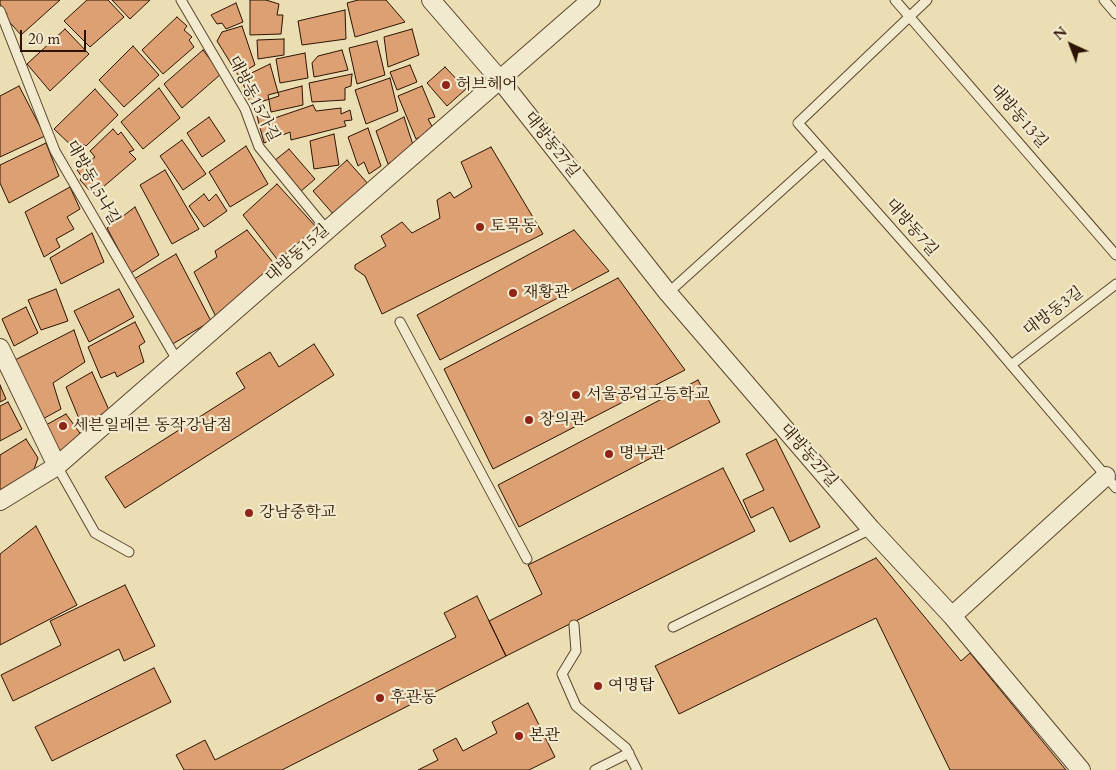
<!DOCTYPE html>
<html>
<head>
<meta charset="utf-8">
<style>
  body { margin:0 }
  #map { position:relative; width:1116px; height:770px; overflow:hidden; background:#ebdeb3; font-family:Cardo,serif }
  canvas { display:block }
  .north { position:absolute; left:1046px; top:20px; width:50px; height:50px; -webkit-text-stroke:4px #f2eace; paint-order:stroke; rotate:317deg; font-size:14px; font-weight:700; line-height:20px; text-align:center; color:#2d1303 }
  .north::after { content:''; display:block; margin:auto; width:18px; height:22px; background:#2d1303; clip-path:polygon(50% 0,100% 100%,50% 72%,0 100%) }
  .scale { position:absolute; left:20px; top:30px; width:66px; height:22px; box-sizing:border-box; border:2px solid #2d1303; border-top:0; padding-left:6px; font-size:15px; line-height:18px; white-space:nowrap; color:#2d1303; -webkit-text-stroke:4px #f2eace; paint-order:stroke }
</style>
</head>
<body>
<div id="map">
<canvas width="1116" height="770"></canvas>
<div class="north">N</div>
<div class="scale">20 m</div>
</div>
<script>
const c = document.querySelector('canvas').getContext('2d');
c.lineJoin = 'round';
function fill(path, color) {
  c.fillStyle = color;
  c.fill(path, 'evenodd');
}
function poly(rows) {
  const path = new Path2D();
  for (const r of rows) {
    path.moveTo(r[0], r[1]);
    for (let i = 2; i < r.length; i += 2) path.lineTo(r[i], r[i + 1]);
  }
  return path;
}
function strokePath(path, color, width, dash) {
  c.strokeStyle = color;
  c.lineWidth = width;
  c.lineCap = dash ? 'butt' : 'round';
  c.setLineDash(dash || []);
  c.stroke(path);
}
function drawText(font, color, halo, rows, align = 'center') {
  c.font = font + ' Cardo,"Noto Serif KR",serif';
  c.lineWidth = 4.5;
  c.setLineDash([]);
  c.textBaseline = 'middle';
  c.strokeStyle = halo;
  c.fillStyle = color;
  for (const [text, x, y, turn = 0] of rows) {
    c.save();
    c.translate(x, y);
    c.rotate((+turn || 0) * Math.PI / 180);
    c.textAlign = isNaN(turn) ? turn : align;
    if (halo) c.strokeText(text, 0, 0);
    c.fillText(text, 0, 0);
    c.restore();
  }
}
const building = poly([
  [0,0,60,0,21,35,5,17,7,14,0,4,0,0],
  [87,0,108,0,124,17,90,47,64,21,87,0],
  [112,0,150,0,130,19,112,0],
  [250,0,266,0,279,4,277,15,283,15,281,34,250,35,250,0],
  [358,0,386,0,405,22,355,37,347,3,358,0],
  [236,3,243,22,226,29,222,23,217,24,211,15,236,3],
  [345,10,346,39,302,45,298,21,345,10],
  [177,17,187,26,184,30,192,37,189,40,194,47,163,74,142,50,177,17],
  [242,26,255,65,238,75,217,41,222,32,242,26],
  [65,29,89,54,50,91,27,64,65,29],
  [412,29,419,55,388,67,384,37,412,29],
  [284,39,284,55,258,59,257,40,284,39],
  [377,41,385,75,357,84,349,48,377,41],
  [133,46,159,75,124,107,99,80,133,46],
  [203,50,221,74,182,108,164,84,203,50],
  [342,50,348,70,314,77,312,63,318,56,342,50],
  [305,53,308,78,280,83,276,59,305,53],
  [270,64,279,96,251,105,241,78,270,64],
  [410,65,417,82,397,90,390,72,410,65],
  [445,67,466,89,447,106,427,83,445,67],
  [352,74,351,86,345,88,345,100,312,102,309,83,352,74],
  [390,78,398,111,366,124,355,90,390,78],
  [19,86,45,136,0,157,0,96,19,86],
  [302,86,303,105,271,112,268,95,302,86],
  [422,86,435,117,428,119,434,130,416,139,398,96,422,86],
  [159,88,180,118,143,149,121,122,159,88],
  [95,89,118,115,86,146,81,143,75,149,54,129,95,89],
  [313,105,316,111,341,108,341,114,350,110,352,120,344,121,346,126,291,140,290,132,264,143,257,116,266,115,266,121,313,105],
  [209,117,225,141,202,157,187,133,209,117],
  [404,117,414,148,388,164,376,131,404,117],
  [368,128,381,166,369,174,364,162,358,166,348,137,368,128],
  [113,129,118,135,121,132,134,150,129,152,136,159,96,193,93,188,90,191,80,180,82,177,77,170,95,157,90,151,113,129],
  [334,134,339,165,314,169,310,141,334,134],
  [182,140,206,174,183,190,160,156,182,140],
  [46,143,59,176,9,203,0,183,0,165,46,143],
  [246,146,268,184,230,207,209,172,246,146],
  [491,147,543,234,382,314,365,276,355,269,355,265,386,246,381,236,402,222,412,233,440,218,437,200,450,192,454,198,472,187,461,162,491,147],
  [289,149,315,179,300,192,274,161,289,149],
  [347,160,369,185,334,215,313,191,347,160],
  [165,170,199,229,172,244,140,185,165,170],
  [277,184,317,228,280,263,243,215,277,184],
  [70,187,80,209,67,217,74,229,56,239,60,247,44,257,25,212,70,187],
  [204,194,209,201,216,194,227,211,204,227,189,206,204,194],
  [135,207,159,255,131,273,107,228,135,207],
  [247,230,276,266,217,319,194,272,217,257,215,251,247,230],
  [574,230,609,271,440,360,417,315,574,230],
  [92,233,104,262,61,284,50,258,92,233],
  [176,254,211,321,171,345,134,279,176,254],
  [618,278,685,370,493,469,444,369,618,278],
  [56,289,68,321,41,330,28,300,56,289],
  [119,289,134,317,89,342,74,311,119,289],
  [26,307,38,333,14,346,2,319,26,307],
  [135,322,145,342,139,346,144,362,117,377,115,372,101,378,88,347,135,322],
  [74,330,85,362,53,383,61,409,41,420,15,360,74,330],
  [314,344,334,375,125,508,105,477,245,388,236,373,270,352,279,367,314,344],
  [92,372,109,410,82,426,66,387,92,372],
  [698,380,720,422,519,527,498,485,698,380],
  [0,385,6,399,0,402,0,385],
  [8,402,22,429,0,441,0,406,8,402],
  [66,414,82,436,60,452,44,426,66,414],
  [26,439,38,458,31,478,0,495,0,455,26,439],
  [776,439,820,527,790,542,773,507,751,518,743,500,764,490,746,454,776,439],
  [723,468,755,531,506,656,489,621,542,594,528,565,723,468],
  [36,526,77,605,0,645,0,554,36,526],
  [876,558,961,661,970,653,1066,770,950,770,876,618,679,714,655,666,876,558],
  [125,585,155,646,124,661,119,649,13,701,1,675,61,645,50,621,125,585],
  [477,596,506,656,282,770,184,770,176,755,205,740,215,760,456,637,444,613,477,596],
  [154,668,171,702,52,761,35,727,154,668],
  [528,703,555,757,529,770,418,770,438,760,433,750,456,738,463,751,497,733,492,722,528,703]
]);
fill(building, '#dca073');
strokePath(building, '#2d1303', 1);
const lane = poly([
  [181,0,245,109,259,147,327,230],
  [895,0,1116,255],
  [927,0,798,123,984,333,1116,488],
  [1104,0,1116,14],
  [0,11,55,151,177,360],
  [668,293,824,152],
  [400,322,527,559],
  [1011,365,1116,284],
  [57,466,95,533,129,552],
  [574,625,576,651,562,674,576,706,626,748,637,770],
  [673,627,871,529],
  [595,770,629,753]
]);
const street = poly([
  [431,0,501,81,668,293,871,529,952,616,1081,770],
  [0,348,57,466],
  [0,501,57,466,591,0],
  [952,616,1106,476]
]);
strokePath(lane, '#5c462f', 11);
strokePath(street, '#5c462f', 20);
strokePath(lane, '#f2eace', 9);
strokePath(street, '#f2eace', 18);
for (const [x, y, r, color] of [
  [446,85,5,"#8f2418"],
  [480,227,5,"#8f2418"],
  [513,293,5,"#8f2418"],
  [576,395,5,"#8f2418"],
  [529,420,5,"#8f2418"],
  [63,426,5,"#8f2418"],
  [609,454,5,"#8f2418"],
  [249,513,5,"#8f2418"],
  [598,686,5,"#8f2418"],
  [380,698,5,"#8f2418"],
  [519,736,5,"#8f2418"]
]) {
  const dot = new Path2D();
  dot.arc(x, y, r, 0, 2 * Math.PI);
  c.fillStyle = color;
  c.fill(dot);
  strokePath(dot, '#f2eace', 2);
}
drawText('16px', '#2d1303', '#f2eace', [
  ["허브헤어",456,85],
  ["토목동",490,227],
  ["재황관",523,293],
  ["서울공업고등학교",586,395],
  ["창의관",539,420],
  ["세븐일레븐 동작강남점",73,426],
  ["명부관",619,454],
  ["강남중학교",259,513],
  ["여명탑",608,686],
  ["후관동",390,698],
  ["본관",529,736]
], 'left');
drawText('16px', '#2d1303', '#f2eace', [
  ["대방동15가길",253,99,63],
  ["대방동13길",1018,117,49],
  ["대방동27길",551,145,52],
  ["대방동15나길",92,183,61],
  ["대방동7길",911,228,49],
  ["대방동15길",298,254,-41],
  ["대방동3길",1054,312,-37],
  ["대방동27길",808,456,49]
]);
</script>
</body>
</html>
